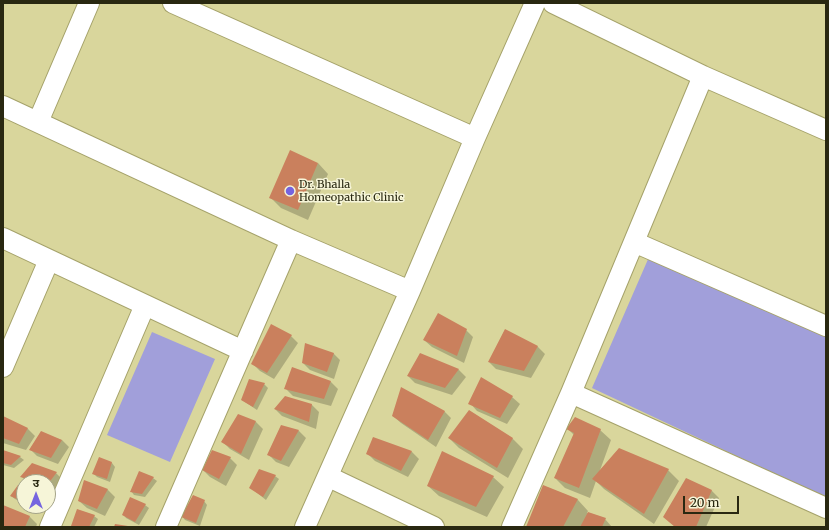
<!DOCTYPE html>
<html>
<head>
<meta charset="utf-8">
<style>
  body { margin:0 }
  #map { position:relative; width:829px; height:530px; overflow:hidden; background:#d9d69c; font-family:Merriweather,"Noto Sans Devanagari",serif }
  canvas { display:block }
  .frame { position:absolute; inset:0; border:4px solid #292811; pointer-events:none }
  .north { position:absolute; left:16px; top:474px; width:40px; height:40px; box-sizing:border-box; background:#f6f5d8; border:1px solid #a4a388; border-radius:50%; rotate:0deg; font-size:11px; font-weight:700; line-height:16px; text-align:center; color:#292811 }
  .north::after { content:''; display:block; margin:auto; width:14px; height:18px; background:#7564df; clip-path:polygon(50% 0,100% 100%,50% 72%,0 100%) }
  .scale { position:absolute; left:683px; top:496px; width:56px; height:18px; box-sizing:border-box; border:2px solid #292811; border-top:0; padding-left:5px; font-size:12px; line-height:14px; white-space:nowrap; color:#292811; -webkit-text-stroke:3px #f6f5d8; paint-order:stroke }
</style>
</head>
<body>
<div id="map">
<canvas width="829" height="530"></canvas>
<div class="frame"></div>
<div class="north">उ</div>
<div class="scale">20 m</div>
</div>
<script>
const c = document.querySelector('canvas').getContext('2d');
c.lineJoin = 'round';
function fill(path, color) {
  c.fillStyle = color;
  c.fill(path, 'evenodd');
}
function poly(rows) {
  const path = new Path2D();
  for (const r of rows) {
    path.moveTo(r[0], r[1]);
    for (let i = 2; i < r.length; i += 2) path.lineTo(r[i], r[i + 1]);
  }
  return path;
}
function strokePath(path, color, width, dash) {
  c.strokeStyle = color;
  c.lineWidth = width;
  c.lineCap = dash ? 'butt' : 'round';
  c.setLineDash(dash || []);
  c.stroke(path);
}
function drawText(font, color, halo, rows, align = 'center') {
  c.font = font + ' Merriweather,serif';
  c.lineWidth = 3;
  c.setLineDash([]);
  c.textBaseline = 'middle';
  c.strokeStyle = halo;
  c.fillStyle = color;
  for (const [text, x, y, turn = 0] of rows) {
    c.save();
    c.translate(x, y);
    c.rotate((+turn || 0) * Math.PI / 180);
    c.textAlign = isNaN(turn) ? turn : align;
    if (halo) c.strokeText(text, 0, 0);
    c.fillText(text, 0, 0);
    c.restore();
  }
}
fill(poly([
  [649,257,826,336,826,498,592,388],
  [152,332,215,359,170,462,107,435]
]), '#a19fda');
fill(poly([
  [318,163,328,174,308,220,281,208,271,198],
  [466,330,473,337,464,363,432,347,424,340],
  [505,330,538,347,545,354,531,378,496,369,489,362],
  [291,336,298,343,274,379,260,371,253,364],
  [333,353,340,360,334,379,310,370,303,363],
  [421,354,459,370,466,377,452,395,415,383,408,376],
  [293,369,331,382,338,389,331,406,293,396,286,389],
  [481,379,512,397,520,404,507,424,477,411,470,403],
  [264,384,268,388,257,410,242,400],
  [312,405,319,412,316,429,282,416,275,409],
  [444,411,451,418,436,447,401,423,393,416],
  [239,416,256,422,263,429,249,460,230,449,223,442],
  [3,417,28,429,35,436,26,450,3,443],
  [282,426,299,431,306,438,289,467,276,462,269,455],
  [568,429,600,430,611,440,599,473,619,449,668,470,679,481,654,524,604,489,596,481,590,498,565,488,555,478,574,435],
  [41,433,62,440,69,447,58,464,37,456,30,449],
  [373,438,412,452,419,459,408,477,375,461,368,454],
  [449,438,512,438,523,449,508,478,459,448],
  [3,451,20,457,24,460,14,468,3,465],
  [100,458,112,463,115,467,110,482,97,477,93,473],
  [230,458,237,465,226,486,210,477,203,470],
  [32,464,56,473,63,480,55,491,48,489,48,482,27,482,22,477],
  [275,476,279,479,266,500,251,488],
  [493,477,504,487,487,517,439,496,428,486],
  [153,478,157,481,145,497,134,495,131,491],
  [687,479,712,491,719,498,706,527,675,527],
  [84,482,108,490,115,497,105,516,87,508,79,501],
  [544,486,578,500,588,511,587,513,605,519,612,527,527,527],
  [24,488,24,503,15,499,11,496],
  [204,501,207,505,200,526,185,520,182,516],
  [145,505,149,508,139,525,126,518,123,514],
  [3,506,30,517,37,524,36,527,3,527],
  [94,516,98,519,94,527,73,527,72,526]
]), '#0003');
fill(poly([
  [290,150,318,163,298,210,269,198],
  [438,313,467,329,457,356,423,340],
  [271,324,292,335,267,373,251,364],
  [505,329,538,346,524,371,488,362],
  [305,343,334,353,327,372,302,363],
  [420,353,459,369,445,388,407,376],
  [292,367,331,381,324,399,284,389],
  [481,377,513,396,500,418,468,404],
  [249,379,265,383,253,407,241,400],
  [401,387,445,411,428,440,392,416],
  [285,396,312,404,309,422,274,409],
  [469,410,513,438,497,468,448,438],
  [238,414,256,421,241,454,221,442],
  [3,416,28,428,19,444,3,438],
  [575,417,601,429,579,488,554,478,574,433,566,429],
  [281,425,299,430,281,461,267,455],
  [41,431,62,440,51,458,29,450],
  [373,437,412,451,401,471,366,454],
  [619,448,669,469,644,514,592,479],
  [3,450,21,456,11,465,3,463],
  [212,450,231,457,219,479,202,470],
  [442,451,494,476,476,507,427,486],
  [99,457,112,462,107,479,92,474],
  [32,463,57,472,48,484,48,482,39,482,20,477],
  [259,469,276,475,263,497,249,488],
  [139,471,154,477,142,494,130,492],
  [686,478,712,490,696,527,675,527,663,517],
  [84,480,108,489,97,509,78,501],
  [18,485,24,487,24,502,10,496],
  [543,485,578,499,563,527,526,527],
  [193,495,205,500,196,523,181,517],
  [130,497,146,504,135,522,122,515],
  [3,505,30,516,25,527,3,527],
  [77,509,95,515,89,527,71,526],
  [588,512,606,518,602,527,580,527],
  [115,524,128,526,127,527,114,527]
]), '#ca805d');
const minor = poly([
  [173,3,475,138],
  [553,3,703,76,826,130],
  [3,106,291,240,410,291],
  [38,122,89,3],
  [3,238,243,351],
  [634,242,826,326],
  [3,367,49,260],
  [571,393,826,508],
  [329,477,434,527],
  [50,527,145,305],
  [166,527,291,240],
  [305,527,410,291,475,138,535,3],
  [512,527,571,393,703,76]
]);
strokePath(minor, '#a5a26a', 22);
strokePath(minor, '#fff', 20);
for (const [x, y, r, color] of [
  [290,191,5,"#7564df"]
]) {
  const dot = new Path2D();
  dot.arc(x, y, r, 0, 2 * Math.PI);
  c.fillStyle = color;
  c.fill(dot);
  strokePath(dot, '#f6f5d8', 1.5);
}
drawText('11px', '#292811', '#f6f5d8', [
  ["Dr. Bhalla",299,185],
  ["Homeopathic Clinic",299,198]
], 'left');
</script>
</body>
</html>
